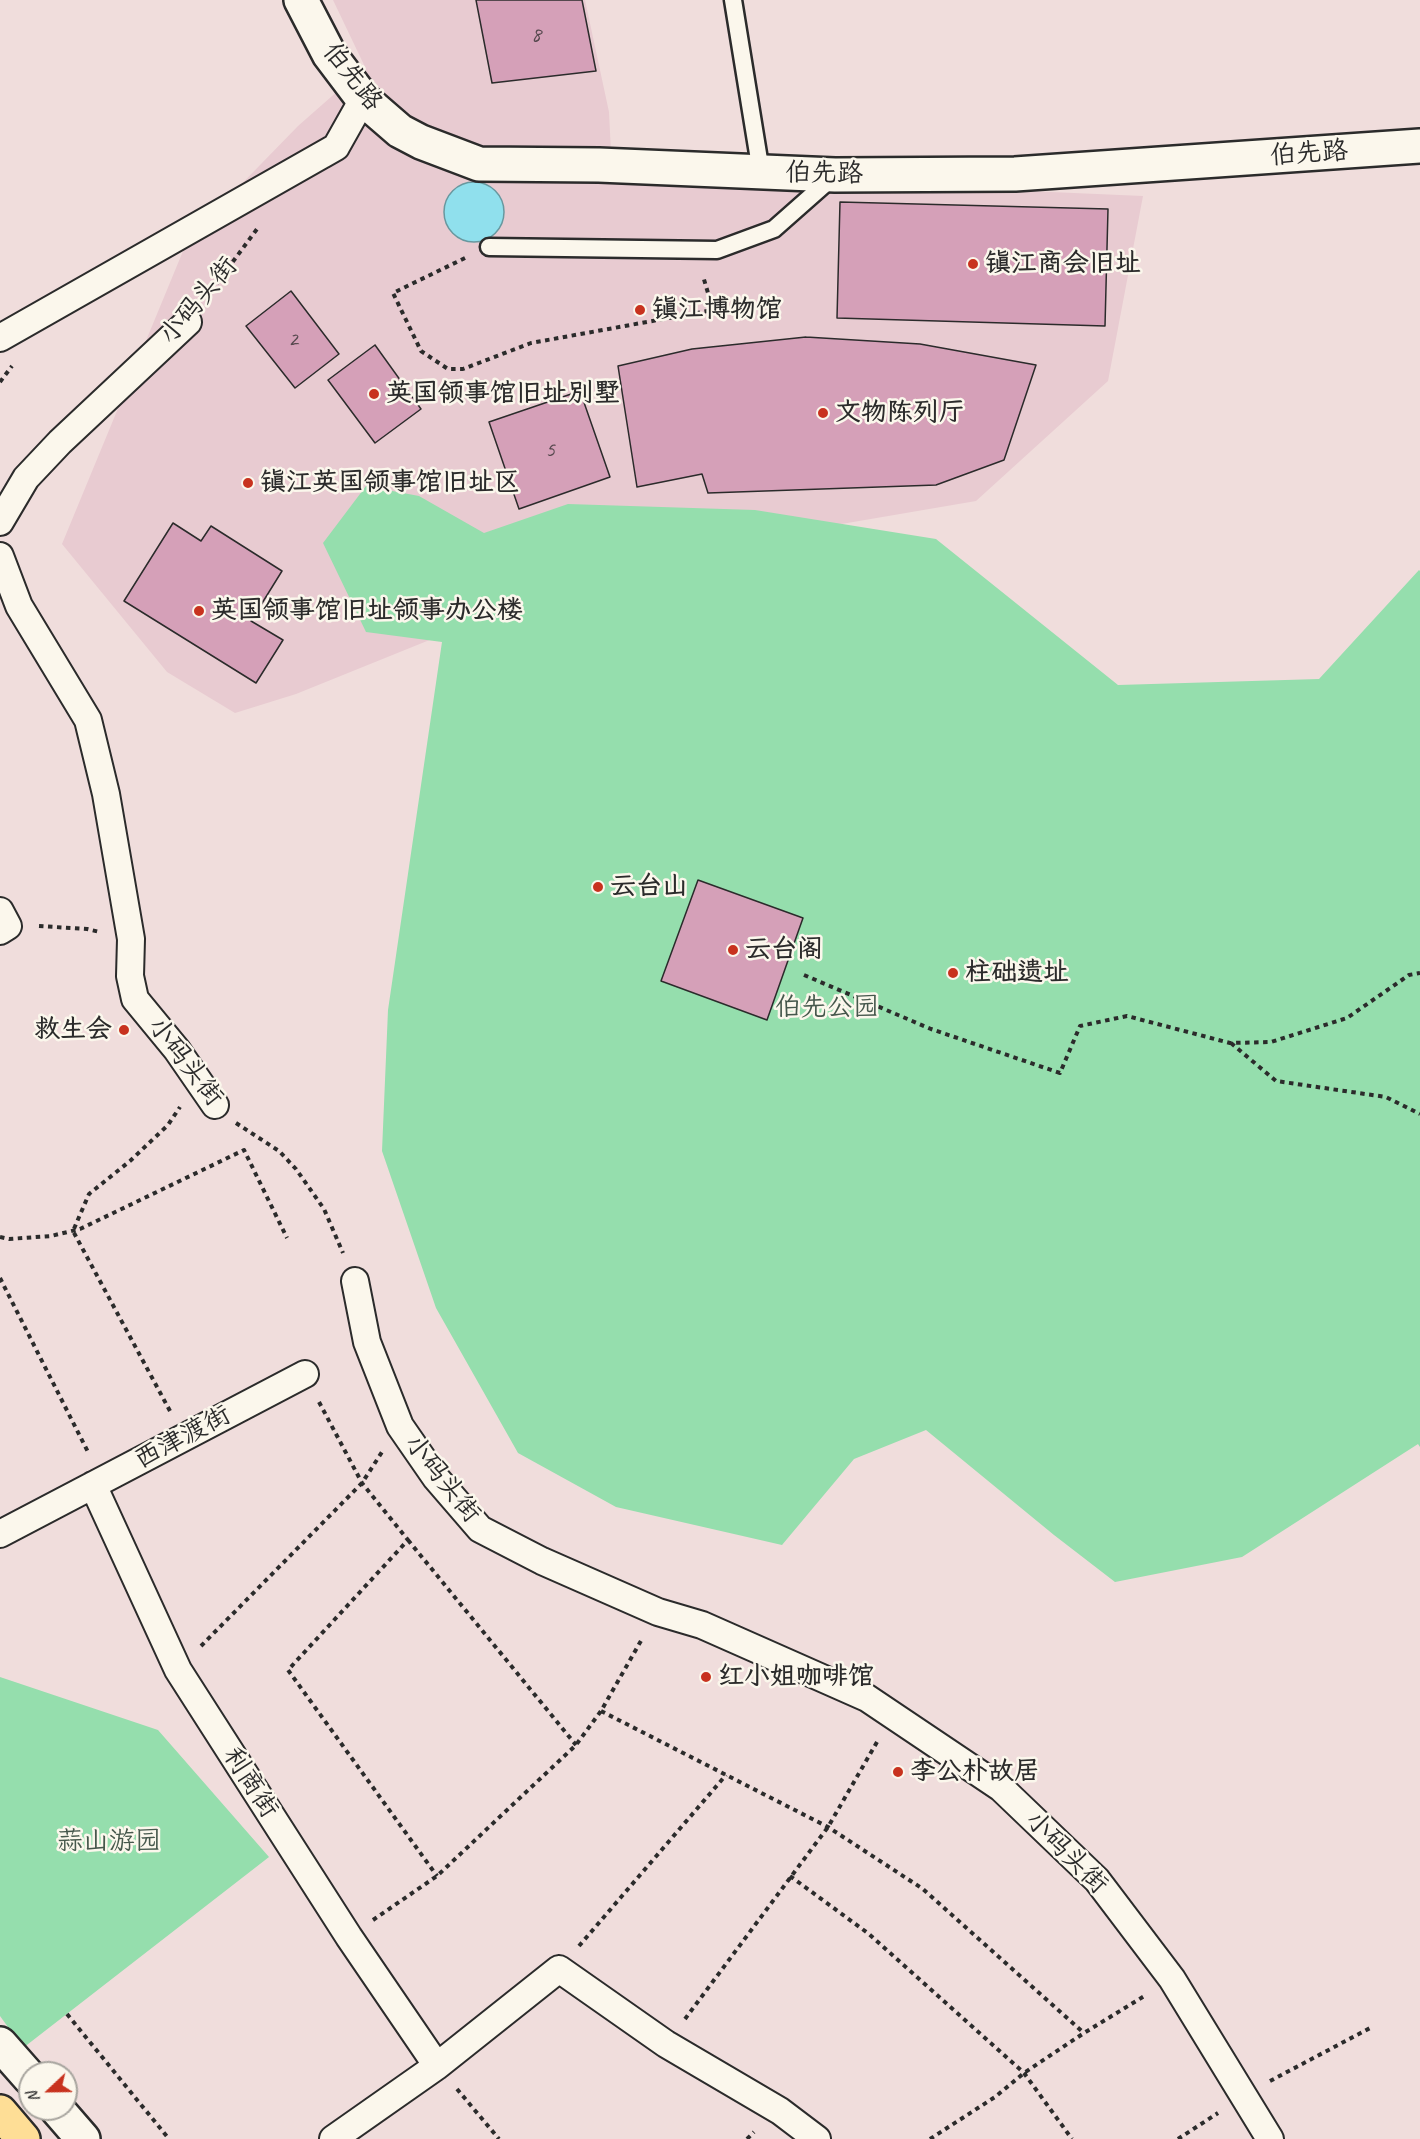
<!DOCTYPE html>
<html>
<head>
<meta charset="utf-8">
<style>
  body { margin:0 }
  #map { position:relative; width:1420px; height:2139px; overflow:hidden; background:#f0dddc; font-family:Caveat,sans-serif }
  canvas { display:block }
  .north { position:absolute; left:18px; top:2061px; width:60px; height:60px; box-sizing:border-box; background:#fbf7ec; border:2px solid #a8a59f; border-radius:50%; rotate:248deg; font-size:16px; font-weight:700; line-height:24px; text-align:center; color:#2b2b2b }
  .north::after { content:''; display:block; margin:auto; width:21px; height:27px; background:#c8321e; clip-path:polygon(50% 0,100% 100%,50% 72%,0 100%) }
</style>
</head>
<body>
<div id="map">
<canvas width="1420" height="2139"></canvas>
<div class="north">N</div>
</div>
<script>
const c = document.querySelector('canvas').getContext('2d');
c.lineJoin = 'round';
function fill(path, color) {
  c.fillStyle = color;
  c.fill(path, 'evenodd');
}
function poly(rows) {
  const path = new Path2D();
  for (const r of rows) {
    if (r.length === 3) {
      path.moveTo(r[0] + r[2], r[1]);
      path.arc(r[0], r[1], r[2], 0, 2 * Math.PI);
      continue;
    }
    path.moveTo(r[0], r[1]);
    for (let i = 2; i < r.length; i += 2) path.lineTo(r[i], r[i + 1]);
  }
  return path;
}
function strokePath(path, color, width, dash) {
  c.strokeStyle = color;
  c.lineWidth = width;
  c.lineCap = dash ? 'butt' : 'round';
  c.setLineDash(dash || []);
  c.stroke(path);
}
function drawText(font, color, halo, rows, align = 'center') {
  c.font = font + ' Caveat,"LXGW WenKai TC",sans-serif';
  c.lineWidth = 5;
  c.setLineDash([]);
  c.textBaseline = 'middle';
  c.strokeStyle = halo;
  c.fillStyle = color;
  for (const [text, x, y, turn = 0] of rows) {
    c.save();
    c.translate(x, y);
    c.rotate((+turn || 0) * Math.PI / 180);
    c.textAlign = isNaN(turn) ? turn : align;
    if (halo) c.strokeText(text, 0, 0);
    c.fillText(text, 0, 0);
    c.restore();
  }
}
fill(poly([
  [333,0,585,0,609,112,612,173,1143,196,1108,381,976,501,707,547,437,637,296,694,235,713,167,672,62,544,188,239,298,126,365,67]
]), '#e8cbd1');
fill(poly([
  [366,486,419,496,484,533,568,504,755,510,936,539,1118,685,1319,679,1419,570,1420,571,1420,1447,1418,1444,1242,1557,1115,1582,1054,1535,926,1430,854,1459,782,1545,616,1507,518,1453,436,1308,382,1151,388,1010,442,642,366,632,323,543],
  [0,1677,158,1730,269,1857,23,2048,0,2016]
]), '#95dead');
const water = poly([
  [474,212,30]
]);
fill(water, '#90e0ed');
strokePath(water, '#68989f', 1.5);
const building = poly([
  [476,0,582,0,596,71,492,83,476,0],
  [840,202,1108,209,1105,326,837,318,840,202],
  [291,291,339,354,295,388,246,326,291,291],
  [806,337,920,344,1036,365,1004,460,936,485,708,493,702,474,637,487,618,366,692,349,806,337],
  [375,345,421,409,375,443,328,380,375,345],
  [580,391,610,477,519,509,489,422,580,391],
  [173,523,201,541,211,526,282,571,251,621,283,640,256,683,124,601,173,523],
  [698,880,803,918,767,1020,661,981,698,880]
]);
fill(building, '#d5a0b8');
strokePath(building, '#2b2b2b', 1.5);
const service = poly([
  [733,0,761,172],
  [489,247,717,250,774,229,834,176]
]);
const pedestrian = poly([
  [322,155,336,147,363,99],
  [0,338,336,147],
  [0,522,26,478,60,442,188,322],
  [0,556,19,606,88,720,106,794,131,939,130,976,135,999,177,1050,215,1105],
  [0,911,8,926,0,931],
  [355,1281,367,1342,400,1426,436,1478,480,1529,542,1561,658,1612,702,1625,867,1698,1001,1788,1097,1880,1172,1979,1270,2139],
  [93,1485,178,1670,349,1937,437,2066],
  [0,1534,305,1374],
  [333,2139,437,2066,559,1969,666,2044,780,2111,817,2139]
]);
const minor = poly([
  [0,2044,30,2078],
  [57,2109,83,2139]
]);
const tertiary = poly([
  [301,0,329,54,363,99,400,131,421,142,479,164,599,165,835,175,1015,174,1420,146]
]);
const primary = poly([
  [0,2112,23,2139]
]);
strokePath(service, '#2b2b2b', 21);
strokePath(pedestrian, '#2b2b2b', 30);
strokePath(minor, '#2b2b2b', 38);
strokePath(tertiary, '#2b2b2b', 38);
strokePath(primary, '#2b2b2b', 38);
strokePath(poly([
  [465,258,393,293,421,351,448,369,463,369,531,343,713,310,703,276],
  [206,298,257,229],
  [0,382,12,366],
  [39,926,87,929,100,932],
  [804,975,931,1029,1060,1073,1080,1026,1127,1016,1230,1043,1271,1042,1347,1018,1409,975,1420,973],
  [1231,1043,1276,1081,1386,1097,1420,1114],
  [236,1123,279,1151,296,1169,324,1209,343,1253],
  [0,1237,9,1239,51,1236,80,1229,244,1150,287,1238],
  [0,1278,89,1454],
  [319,1402,362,1483,408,1540,288,1670,437,1876],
  [170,1411,73,1231,89,1194,130,1161,168,1125,180,1107],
  [408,1540,576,1745],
  [201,1646,362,1483,382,1452],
  [601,1711,828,1827,923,1889,1084,2033],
  [790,1876,869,1934,1024,2073,1072,2139],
  [373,1920,437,1876,576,1745,601,1711,642,1639],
  [579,1946,726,1775],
  [67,2014,169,2139],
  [685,2019,828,1827,877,1742],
  [1270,2081,1372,2027],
  [457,2089,499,2139],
  [747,2139,754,2132],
  [930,2139,995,2097,1024,2073,1084,2033,1146,1995],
  [1178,2139,1218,2113]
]), '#2b2b2b', 4, [4.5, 4.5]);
strokePath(service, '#fbf7ec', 16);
strokePath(pedestrian, '#fbf7ec', 26);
strokePath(minor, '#fbf7ec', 33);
strokePath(tertiary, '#fbf7ec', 33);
strokePath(primary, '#fede96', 33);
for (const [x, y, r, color] of [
  [973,264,6,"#c8321e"],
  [640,310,6,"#c8321e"],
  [374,394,6,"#c8321e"],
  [823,413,6,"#c8321e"],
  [248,483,6,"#c8321e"],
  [199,611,6,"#c8321e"],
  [598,887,6,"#c8321e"],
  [733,950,6,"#c8321e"],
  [953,973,6,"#c8321e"],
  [124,1030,6,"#c8321e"],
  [706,1677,6,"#c8321e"],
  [898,1772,6,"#c8321e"]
]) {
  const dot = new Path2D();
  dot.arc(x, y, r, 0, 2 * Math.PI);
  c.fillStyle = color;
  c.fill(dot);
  strokePath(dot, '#fbf7ec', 2);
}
drawText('22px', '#56484e', null, [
  ["8",536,35],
  ["2",293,340],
  ["5",550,450]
]);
drawText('26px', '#2b2b2b', '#fbf7ec', [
  ["伯先路",352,77,52],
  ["伯先路",1309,154,-4],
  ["伯先路",824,174,1],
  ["小码头街",199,301,-50],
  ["小码头街",185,1062,52],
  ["西津渡街",183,1438,-28],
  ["小码头街",442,1479,51],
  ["利商街",250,1783,57],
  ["小码头街",1066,1853,45]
]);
drawText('bold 26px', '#2b2b2b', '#fbf7ec', [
  ["镇江商会旧址",985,264],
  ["镇江博物馆",652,310],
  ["英国领事馆旧址别墅",386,394],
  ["文物陈列厅",835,413],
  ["镇江英国领事馆旧址区",260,483],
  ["英国领事馆旧址领事办公楼",211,611],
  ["云台山",610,887],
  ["云台阁",745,950],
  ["柱础遗址",965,973],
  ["救生会",112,1030,"right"],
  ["红小姐咖啡馆",718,1677],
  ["李公朴故居",910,1772]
], 'left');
drawText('26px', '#46584c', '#fbf7ec', [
  ["伯先公园",827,1008],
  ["蒜山游园",109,1842]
]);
</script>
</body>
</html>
